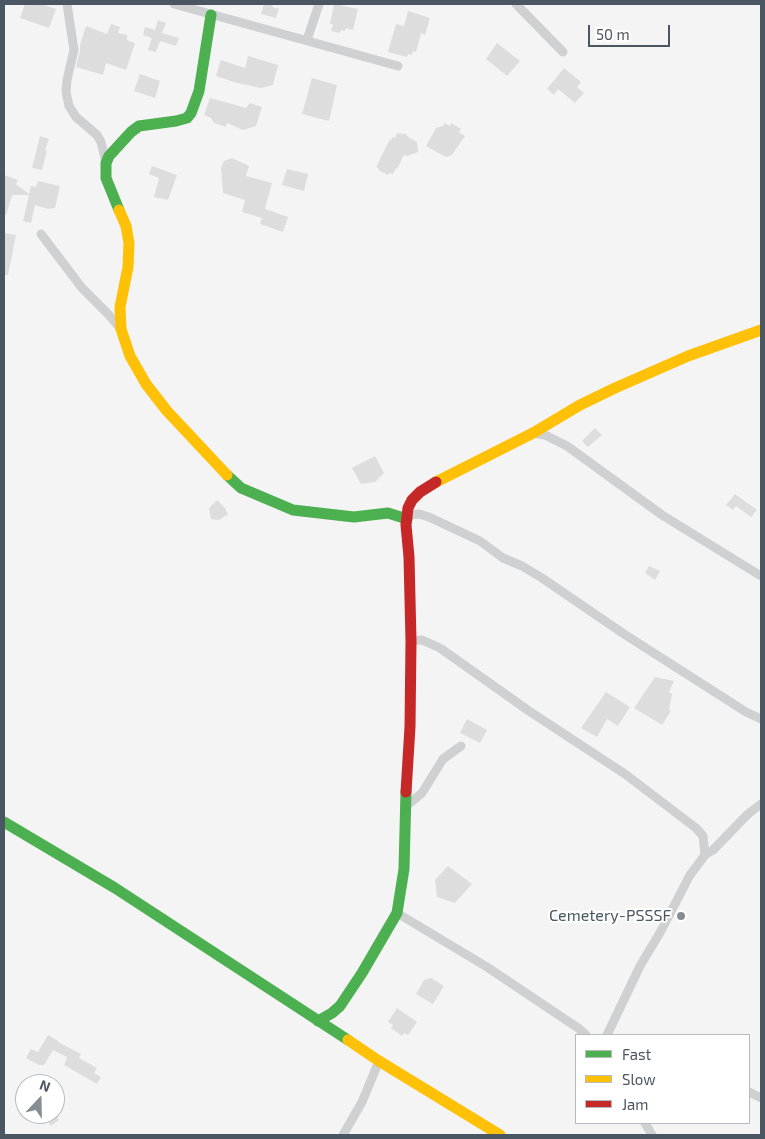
<!DOCTYPE html>
<html>
<head>
<meta charset="utf-8">
<style>
  body { margin:0 }
  #map { position:relative; width:765px; height:1139px; overflow:hidden; background:#f4f4f4; font-family:"Exo 2",sans-serif }
  canvas { display:block }
  .frame { position:absolute; inset:0; border:5px solid #4a5661; pointer-events:none }
  .legend { position:absolute; left:575px; top:1034px; width:175px; height:90px; box-sizing:border-box; background:#fff; border:1px solid #b7bbc0; margin:0; padding:6px 9px; list-style:none; font-size:15px; color:#4a5661 }
  .legend li { display:flex; align-items:center; gap:10px; height:25px }
  .legend b { width:25px; border:1px solid #b7bbc0 }
  .north { position:absolute; left:15px; top:1074px; width:50px; height:50px; box-sizing:border-box; background:#fff; border:1px solid #b7bbc0; border-radius:50%; rotate:21deg; font-size:14px; font-weight:700; line-height:20px; text-align:center; color:#4a5661 }
  .north::after { content:''; display:block; margin:auto; width:18px; height:22px; background:#868d94; clip-path:polygon(50% 0,100% 100%,50% 72%,0 100%) }
  .scale { position:absolute; left:588px; top:25px; width:82px; height:22px; box-sizing:border-box; border:2px solid #4a5661; border-top:0; padding-left:6px; font-size:15px; line-height:18px; white-space:nowrap; color:#4a5661; -webkit-text-stroke:4px #fff; paint-order:stroke }
</style>
</head>
<body>
<div id="map">
<canvas width="765" height="1139"></canvas>
<div class="frame"></div>
<ul class="legend">
<li><b style="height:6px;background:#4caf50"></b>Fast</li>
<li><b style="height:6px;background:#ffc107"></b>Slow</li>
<li><b style="height:6px;background:#c62828"></b>Jam</li>
</ul>
<div class="north">N</div>
<div class="scale">50 m</div>
</div>
<script>
const c = document.querySelector('canvas').getContext('2d');
c.lineJoin = 'round';
function fill(path, color) {
  c.fillStyle = color;
  c.fill(path, 'evenodd');
}
function poly(rows) {
  const path = new Path2D();
  for (const r of rows) {
    path.moveTo(r[0], r[1]);
    for (let i = 2; i < r.length; i += 2) path.lineTo(r[i], r[i + 1]);
  }
  return path;
}
function strokePath(path, color, width, dash) {
  c.strokeStyle = color;
  c.lineWidth = width;
  c.lineCap = dash ? 'butt' : 'round';
  c.setLineDash(dash || []);
  c.stroke(path);
}
function drawText(font, color, halo, rows, align = 'center') {
  c.font = font + ' "Exo 2",sans-serif';
  c.lineWidth = 4;
  c.setLineDash([]);
  c.textBaseline = 'middle';
  c.strokeStyle = halo;
  c.fillStyle = color;
  for (const [text, x, y, turn = 0] of rows) {
    c.save();
    c.translate(x, y);
    c.rotate((+turn || 0) * Math.PI / 180);
    c.textAlign = isNaN(turn) ? turn : align;
    if (halo) c.strokeText(text, 0, 0);
    c.fillText(text, 0, 0);
    c.restore();
  }
}
fill(poly([
  [25,4,41,4,56,9,49,28,20,18],
  [264,4,273,4,272,7,279,9,276,18,261,14],
  [334,4,358,9,353,30,346,28,345,31,341,30,340,33,331,31,333,24,330,24],
  [408,11,430,18,425,35,421,33,416,52,413,51,412,55,408,54,407,57,388,52,396,24,404,26],
  [158,20,166,23,162,33,179,38,176,46,160,41,156,52,148,50,152,38,143,35,145,27,155,30],
  [111,24,120,27,118,33,127,35,127,40,135,43,126,70,106,63,103,75,76,67,80,51,80,45,86,26,107,34],
  [497,43,520,61,507,76,486,59],
  [248,56,278,65,273,85,261,88,237,83,216,76,221,60,245,68],
  [564,68,581,82,577,87,584,93,575,103,558,89,554,95,547,89],
  [140,74,160,81,155,98,134,91],
  [312,78,337,85,329,121,302,114],
  [210,98,246,108,250,103,262,107,256,126,243,130,227,123,226,127,214,123,211,118,204,115],
  [445,123,450,126,451,123,461,129,459,132,465,136,452,155,446,157,426,146,436,128,443,126],
  [397,133,406,134,408,137,417,142,418,152,407,156,404,155,397,169,396,168,393,174,389,173,388,175,378,170,379,168,376,167,390,139,391,140,393,137,395,138],
  [40,136,49,139,45,150,47,150,42,170,32,168],
  [232,158,249,166,246,176,272,183,265,209,288,217,283,232,260,224,262,218,242,212,245,200,223,193,221,168,224,161],
  [152,166,177,175,168,200,154,197,159,178,149,174],
  [287,169,308,174,304,191,282,185],
  [4,175,18,180,16,184,29,194,31,186,36,187,38,181,60,186,55,208,48,209,35,205,31,223,23,221,29,195,12,195,6,215,4,215],
  [4,233,16,235,8,275,4,275],
  [595,428,602,435,588,447,582,441],
  [375,456,384,473,375,482,361,484,352,468],
  [735,494,757,510,751,517,736,506,733,510,726,505],
  [217,500,225,508,228,514,219,520,211,519,209,508],
  [649,566,660,571,655,580,645,573],
  [655,677,674,681,669,692,672,694,669,710,671,711,662,725,634,708],
  [606,692,630,707,618,726,607,719,597,737,581,728],
  [467,719,487,730,480,743,460,733],
  [448,866,472,884,455,903,437,897,435,880],
  [431,978,444,986,433,1004,416,994,424,980],
  [397,1008,417,1022,408,1035,404,1033,402,1036,391,1028,393,1025,388,1022],
  [48,1035,58,1041,58,1042,81,1054,79,1058,97,1068,94,1073,101,1077,97,1084,64,1065,67,1057,53,1050,44,1065,39,1065,26,1058,31,1049,38,1052],
  [42,1114,55,1114,59,1120,51,1126]
]), '#ddddde');
strokePath(poly([
  [67,4,74,50,67,80,66,92,69,106,76,117,97,135,101,142,106,162],
  [174,4,398,66],
  [516,4,563,52],
  [307,40,319,4],
  [41,234,82,288,108,314,121,329],
  [533,433,545,435,567,446,662,515,761,576],
  [407,515,419,514,429,517,480,541,503,558,522,566,542,578,624,634,746,712,761,719],
  [411,641,422,640,440,648,529,711,625,774,696,828,703,836,705,855],
  [405,807,422,793,443,759,461,746],
  [397,913,487,967,578,1028,586,1035],
  [607,1035,640,966,661,931,690,875,705,855,713,850,748,814,761,804],
  [749,1092,761,1098],
  [645,1123,652,1135],
  [343,1135,362,1102,379,1061]
]), '#ced0d2', 9);
strokePath(poly([
  [119,210,106,178,106,163,109,156,131,132,139,126,176,121,187,118,191,113,199,91,211,15],
  [227,475,241,488,293,510,354,517,388,513,407,519],
  [4,822,115,888,348,1040],
  [318,1021,332,1013,340,1006,362,973,397,913,404,869,406,792]
]), '#4caf50', 11);
strokePath(poly([
  [119,210,126,226,129,243,128,267,120,307,121,329,130,356,146,384,167,411,227,475],
  [436,482,533,433,580,405,615,388,688,356,761,330],
  [348,1040,379,1061,500,1135]
]), '#ffc107', 11);
strokePath(poly([
  [406,792,410,727,411,641,409,557,406,525,408,508,412,500,420,492,436,482]
]), '#c62828', 11);
for (const [x, y, r, color] of [
  [681,916,5,"#868d94"]
]) {
  const dot = new Path2D();
  dot.arc(x, y, r, 0, 2 * Math.PI);
  c.fillStyle = color;
  c.fill(dot);
  strokePath(dot, '#fff', 2);
}
drawText('16px', '#4a5661', '#fff', [
  ["Cemetery-PSSSF",671,916]
], 'right');
</script>
</body>
</html>
